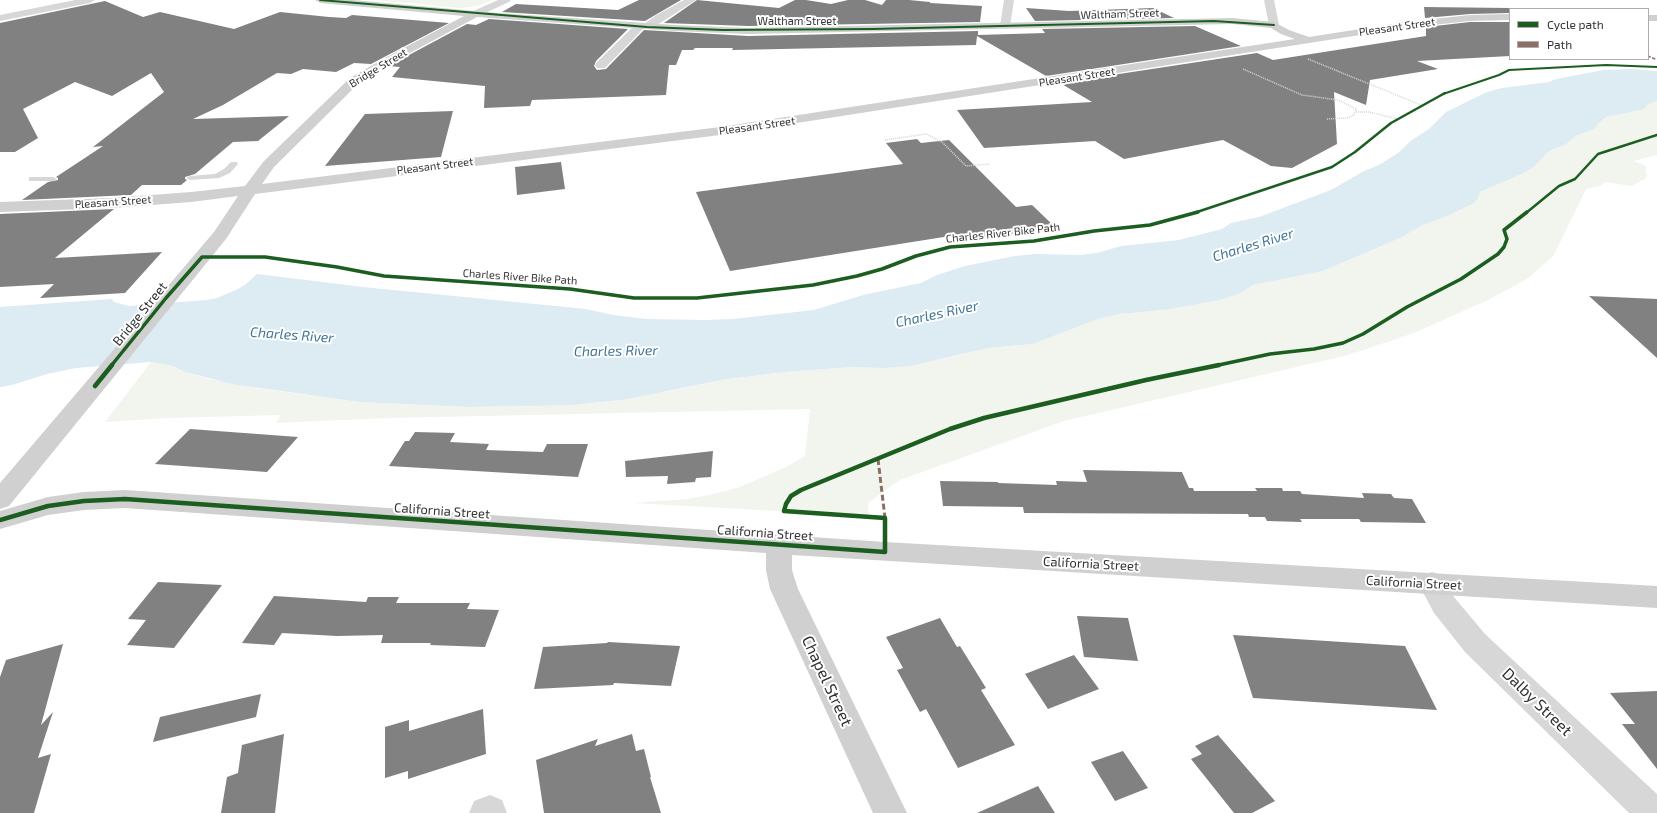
<!DOCTYPE html>
<html>
<head>
<meta charset="utf-8">
<style>
  body { margin:0 }
  #map { position:relative; width:1657px; height:813px; overflow:hidden; background:#fff; font-family:"Exo 2",sans-serif }
  canvas { display:block }
  .legend { position:absolute; left:1509px; top:8px; width:140px; height:52px; box-sizing:border-box; background:#fff; border:1px solid #adadad; margin:0; padding:5px 7px; list-style:none; font-size:12px; color:#333 }
  .legend li { display:flex; align-items:center; gap:8px; height:20px }
  .legend b { width:20px; border:1px solid #adadad }
</style>
</head>
<body>
<div id="map">
<canvas width="1657" height="813"></canvas>
<ul class="legend">
<li><b style="height:5px;background:#1b5e20"></b>Cycle path</li>
<li><b style="height:5px;background:#8d6e63"></b>Path</li>
</ul>
</div>
<script>
const c = document.querySelector('canvas').getContext('2d');
c.lineJoin = 'round';
function fill(path, color) {
  c.fillStyle = color;
  c.fill(path, 'evenodd');
}
function poly(rows) {
  const path = new Path2D();
  for (const r of rows) {
    path.moveTo(r[0], r[1]);
    for (let i = 2; i < r.length; i += 2) path.lineTo(r[i], r[i + 1]);
  }
  return path;
}
function strokePath(path, color, width, dash) {
  c.strokeStyle = color;
  c.lineWidth = width;
  c.lineCap = dash ? 'butt' : 'round';
  c.setLineDash(dash || []);
  c.stroke(path);
}
function drawText(font, color, halo, rows, align = 'center') {
  c.font = font + ' "Exo 2",sans-serif';
  c.lineWidth = 4;
  c.setLineDash([]);
  c.textBaseline = 'middle';
  c.strokeStyle = halo;
  c.fillStyle = color;
  for (const [text, x, y, turn = 0] of rows) {
    c.save();
    c.translate(x, y);
    c.rotate((+turn || 0) * Math.PI / 180);
    c.textAlign = isNaN(turn) ? turn : align;
    if (halo) c.strokeText(text, 0, 0);
    c.fillText(text, 0, 0);
    c.restore();
  }
}
fill(poly([
  [373,0,492,0,478,6,460,8],
  [1657,101,1657,155,1633,161,1644,165,1647,168,1645,170,1647,175,1645,179,1631,186,1605,182,1600,186,1586,189,1554,255,1527,279,1488,300,1414,333,1348,355,1064,421,900,480,869,502,868,506,869,516,633,503,687,499,714,494,740,487,786,467,805,456,810,409,389,418,276,423,281,415,167,418,105,422,151,362,173,366,185,372,209,379,264,389,359,402,468,407,515,406,664,392,721,380,785,372,852,367,882,368,942,359,988,348,1033,344,1098,319,1119,314,1220,300,1239,294,1253,285,1323,271,1400,238,1423,225,1460,209,1480,192,1524,173,1536,165,1546,154,1553,149,1565,145,1576,136,1594,129,1596,126,1606,117]
]), '#f1f5ed');
fill(poly([
  [1631,69,1657,71,1657,101,1648,104,1644,109,1606,117,1596,126,1594,129,1576,136,1565,145,1553,149,1546,154,1536,165,1524,173,1480,192,1478,198,1474,203,1449,215,1423,225,1400,238,1323,271,1253,285,1239,294,1220,300,1170,309,1119,314,1098,319,1033,344,988,348,910,366,882,368,852,367,785,372,721,380,628,399,571,405,468,407,359,402,232,384,185,372,173,366,151,362,76,368,47,374,12,385,0,387,0,307,112,299,114,302,129,306,207,300,217,298,238,289,245,285,257,274,363,287,586,309,613,315,646,319,705,320,733,319,814,310,863,295,921,283,937,275,965,266,1015,256,1035,254,1079,255,1097,253,1121,246,1179,240,1222,229,1231,223,1259,217,1331,190,1364,171,1379,165,1398,153,1412,140,1429,129,1446,112,1487,92,1502,88,1549,82,1556,79,1603,70]
]), '#ddebf3');
fill(poly([
  [639,0,681,0,645,21,502,12,516,4,618,10],
  [697,0,779,8,795,0,806,0,831,4,848,0,865,0,882,5,886,0,909,0,930,2,930,3,982,6,980,22,748,26,664,23],
  [105,1,143,17,160,12,234,29,280,12,329,17,346,18,352,15,449,23,371,64,354,63,336,72,303,69,291,74,277,73,223,105,193,119,289,116,258,141,233,142,195,174,185,177,185,179,187,180,181,185,142,185,131,195,22,200,48,182,58,180,58,178,56,177,103,146,93,147,164,92,151,73,112,96,75,82,23,109,38,138,15,152,0,152,0,23],
  [1424,7,1510,8,1510,13,1470,14,1425,18],
  [1026,8,1069,11,1153,8,1174,18,1035,21],
  [489,19,628,29,596,61,594,66,597,70,606,69,644,30,748,36,978,31,978,35,1045,33,1042,29,1195,26,1241,46,1046,76,977,36,976,45,732,50,733,48,695,48,693,50,682,50,676,65,669,65,666,95,532,100,530,106,484,108,485,86,392,77,400,67,389,66,394,63,467,24,476,25],
  [1470,22,1510,22,1510,56,1417,61,1438,69,1370,80,1366,105,1334,92,1337,144,1292,168,1271,166,1223,140,1124,159,1095,141,984,148,957,110,1092,102,1060,83,1257,53,1273,60,1426,36,1426,27],
  [453,111,441,157,325,166,365,114],
  [917,139,921,143,949,140,1016,207,1032,205,1055,227,955,242,950,236,730,271,696,192,903,164,886,143],
  [561,162,565,189,517,195,515,167],
  [114,209,55,258,162,252,125,293,40,298,54,284,0,287,0,214],
  [1589,296,1657,299,1657,358],
  [190,429,298,437,267,472,155,464],
  [415,432,455,433,450,442,489,444,486,450,543,452,547,444,588,444,578,477,389,466,405,441,409,441],
  [713,451,711,477,696,478,695,482,667,484,668,476,626,477,625,461],
  [1083,470,1182,472,1189,488,1193,488,1194,491,1257,491,1255,488,1282,488,1283,491,1300,491,1302,494,1364,498,1362,493,1391,494,1394,498,1412,499,1426,523,1361,522,1359,519,1300,519,1302,522,1267,521,1265,517,1249,517,1248,514,1024,513,1023,507,943,506,940,481,998,482,998,483,1057,485,1056,481,1087,482],
  [158,582,222,585,174,648,127,645,146,620,128,619],
  [274,596,366,602,368,597,399,597,396,603,470,603,467,609,499,610,485,647,430,645,431,643,381,643,383,635,337,636,282,633,274,645,242,643],
  [1077,616,1128,618,1138,661,1084,657],
  [940,618,957,647,960,646,986,688,981,690,1015,745,958,768,926,709,920,712,897,670,903,668,886,637],
  [1233,635,1405,646,1437,710,1253,698],
  [608,642,680,646,671,686,614,683,613,685,534,689,543,647,607,643],
  [63,644,41,725,53,712,38,758,51,754,34,813,0,813,0,677,6,660],
  [1074,655,1099,689,1048,709,1025,674],
  [1657,691,1657,769,1622,724,1635,724,1610,693],
  [261,694,256,717,153,742,160,717],
  [483,709,486,754,408,779,408,771,385,778,385,727,409,720,409,731],
  [284,734,275,813,221,813,227,777,238,773,242,745],
  [632,734,636,751,644,749,651,777,650,777,661,813,544,813,536,760,598,739,595,746],
  [1218,735,1275,801,1252,813,1234,813,1191,759,1202,754,1195,746],
  [1123,751,1148,788,1115,801,1091,762],
  [1038,786,1055,813,977,813]
]), '#818181');
strokePath(poly([
  [1308,59,1421,105],
  [1655,59,1657,60],
  [1243,69,1302,95,1338,100,1356,109,1354,115,1347,118,1326,119],
  [1356,112,1369,112,1398,119],
  [885,140,926,134,942,142,966,166,990,164]
]), '#d6d6d6', 1.5, [1, 1]);
fill(poly([
  [231,162,237,162,238,164,230,173,219,178,190,180,186,178,190,176,215,174,224,169,231,162],
  [29,177,53,177,57,179,53,181,29,181,29,177]
]), '#d7d7d7');
fill(poly([
  [75,0,95,0,90,3,0,21,0,15,75,0],
  [498,0,511,0,509,2,479,16,475,17,470,14,471,12,498,0],
  [684,0,696,0,651,29,643,29,605,68,597,68,595,65,597,62,636,24,644,24,655,16,684,0],
  [1004,0,1014,0,1010,26,1005,29,1000,26,1004,0],
  [1264,0,1274,0,1279,25,1278,27,1274,28,1269,25,1264,0],
  [1432,572,1442,575,1454,597,1485,634,1657,794,1657,813,1629,813,1465,652,1434,613,1418,583,1422,575,1432,572],
  [490,795,502,800,507,813,469,813,474,801,490,795]
]), '#d7d7d7');
fill(poly([
  [315,0,353,0,498,13,675,25,748,28,1232,18,1274,22,1289,30,1309,37,1405,22,1470,15,1510,14,1510,20,1470,21,1405,28,720,135,255,194,226,239,9,506,0,509,0,483,214,232,238,196,191,202,111,208,0,212,0,202,111,198,191,192,245,186,264,161,350,78,385,58,464,16,320,3,315,0],
  [477,17,675,31,748,34,1232,24,1271,28,1281,34,1295,39,720,127,262,184,274,167,358,84,393,62,477,17],
  [1648,15,1657,15,1657,21,1648,21,1648,15],
  [125,490,885,542,1657,586,1657,608,792,555,792,570,798,589,907,813,873,813,770,589,766,570,766,553,125,508,84,510,48,515,0,529,0,511,48,497,84,492,125,490]
]), '#d0d0d0');
strokePath(poly([
  [1648,56,1655,59]
]), '#8d6e63', 1.5, [3, 1.5]);
strokePath(poly([
  [878,459,885,518]
]), '#8d6e63', 3, [6, 3]);
strokePath(poly([
  [320,0,647,27,723,30,872,29,1214,21,1274,25],
  [1443,94,1499,75,1509,70,1606,65,1657,67]
]), '#1b5e20', 2);
strokePath(poly([
  [1194,213,1332,167,1355,152,1391,123,1445,93],
  [1526,213,1559,186,1575,179,1598,154,1657,135]
]), '#1b5e20', 2.5);
strokePath(poly([
  [111,366,166,298,202,257,265,257,337,267,384,276,570,289,634,298,697,298,813,285,857,276,882,269,916,256,950,247,1034,241,1094,231,1150,225,1198,212],
  [1214,366,1270,354,1314,349,1343,343,1363,334,1407,307,1461,279,1498,254,1504,247,1507,239,1504,230,1527,212]
]), '#1b5e20', 3.5);
strokePath(poly([
  [95,386,112,365],
  [0,520,48,506,84,501,125,499,885,552,885,518,784,511,786,504,791,496,801,490,950,429,984,418,1146,380,1219,365]
]), '#1b5e20', 4.5);
drawText('11px', '#333', '#fff', [
  ["Waltham Street",1120,14,-2],
  ["Waltham Street",797,21],
  ["Pleasant Street",1397,27,-8],
  ["Bridge Street",378,68,-31],
  ["Pleasant Street",1077,77,-9],
  ["Pleasant Street",757,126,-8],
  ["Pleasant Street",435,166,-7],
  ["Pleasant Street",113,202,-4],
  ["Charles River Bike Path",1003,233,-6],
  ["Charles River Bike Path",520,277,4]
]);
drawText('13px', '#333', '#fff', [
  ["Bridge Street",140,314,-51],
  ["California Street",442,511,4],
  ["California Street",765,533,4],
  ["California Street",1091,564,3],
  ["California Street",1414,583,3]
]);
drawText('italic 14px', '#3f7597', '#fff', [
  ["Charles River",1253,245,-17],
  ["Charles River",937,314,-12],
  ["Charles River",292,335,4],
  ["Charles River",616,351,-1]
]);
drawText('16px', '#333', '#fff', [
  ["Chapel Street",827,681,65],
  ["Dalby Street",1537,702,44]
]);
</script>
</body>
</html>
